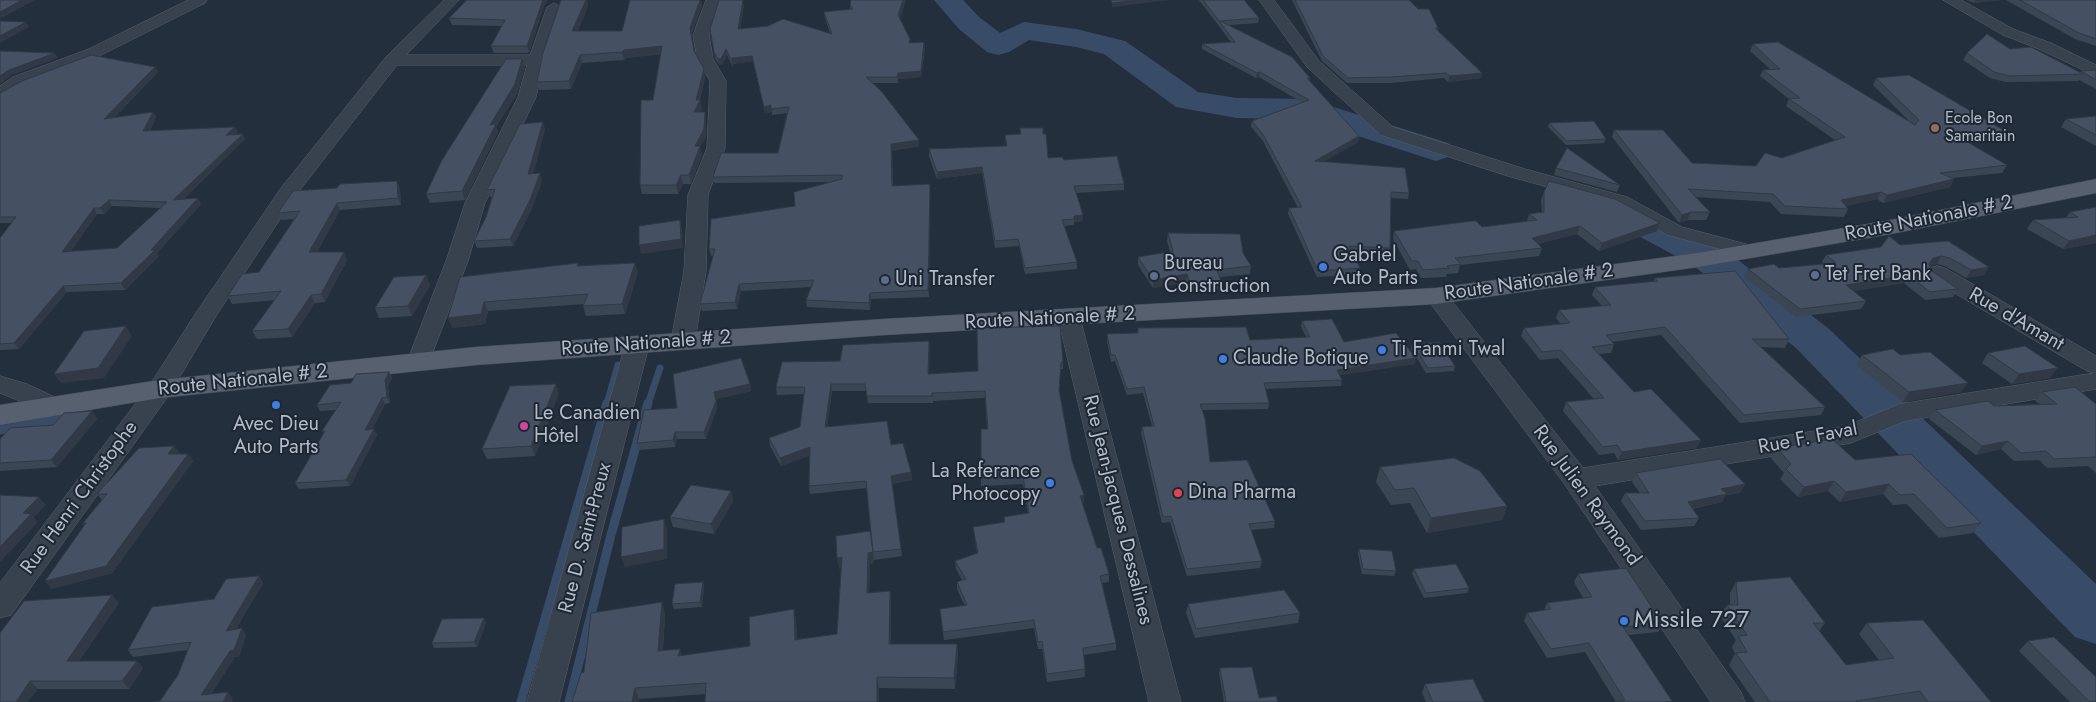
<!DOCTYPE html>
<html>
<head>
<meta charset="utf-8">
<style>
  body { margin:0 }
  canvas { display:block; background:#242f3e }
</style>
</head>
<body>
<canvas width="2096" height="702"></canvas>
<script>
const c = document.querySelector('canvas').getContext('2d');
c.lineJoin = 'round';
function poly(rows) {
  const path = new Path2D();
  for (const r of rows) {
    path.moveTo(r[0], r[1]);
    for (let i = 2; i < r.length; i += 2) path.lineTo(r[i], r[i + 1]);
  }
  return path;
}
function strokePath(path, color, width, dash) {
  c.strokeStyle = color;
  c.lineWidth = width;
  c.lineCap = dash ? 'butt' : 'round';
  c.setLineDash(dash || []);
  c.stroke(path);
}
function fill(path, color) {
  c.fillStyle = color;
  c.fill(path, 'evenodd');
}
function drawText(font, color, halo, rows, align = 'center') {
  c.font = font + ' Jost,sans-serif';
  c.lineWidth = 4;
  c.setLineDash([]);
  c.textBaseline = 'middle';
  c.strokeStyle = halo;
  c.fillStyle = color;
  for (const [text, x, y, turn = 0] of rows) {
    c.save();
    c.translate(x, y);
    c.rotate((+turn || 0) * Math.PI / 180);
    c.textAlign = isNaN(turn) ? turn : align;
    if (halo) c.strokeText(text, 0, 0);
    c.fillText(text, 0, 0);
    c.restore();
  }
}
strokePath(poly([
  [607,404,618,365],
  [648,404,660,368]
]), '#394c67', 7);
strokePath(poly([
  [0,430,69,417],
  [521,702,607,403],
  [569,702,611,535,648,403]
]), '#394c67', 9);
fill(poly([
  [934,0,963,0,979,17,1000,33,1024,22,1076,29,1125,41,1198,92,1237,98,1308,99,1448,143,1454,150,1448,157,1436,161,1305,119,1237,118,1176,107,1104,54,1076,47,1029,40,1009,52,998,55,987,52,959,29,934,0],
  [1602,193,1628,200,1722,248,1828,328,2096,584,2096,644,2075,637,1796,348,1694,266,1602,216,1589,212,1583,204,1589,196,1602,193]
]), '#394c67');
const minor = poly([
  [188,0,207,0,205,3,101,55,25,85,0,98,0,86,13,77,89,49,188,0],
  [444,0,459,0,406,55,530,55,547,7,554,3,561,7,544,60,536,97,485,203,468,261,427,367,419,370,411,367,407,362,446,261,465,203,518,97,527,65,397,65,296,195,216,316,169,395,11,615,0,618,0,583,151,383,194,316,281,188,386,57,444,0],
  [706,0,720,0,709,35,713,59,726,81,725,148,708,195,706,271,695,341,691,346,683,348,675,346,671,341,684,271,688,195,707,148,710,81,697,59,693,35,706,0],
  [1259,0,1274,0,1319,61,1393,127,1525,169,1627,197,1682,227,1757,247,1761,251,1757,255,1750,257,1668,235,1613,205,1511,177,1381,135,1307,67,1259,0],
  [1943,0,1961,0,2013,29,2051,43,2096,65,2096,76,2039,49,2003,35,1943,0],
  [1937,266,1945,268,2096,356,2096,389,1905,421,1851,443,1595,486,1741,692,1745,702,1711,702,1566,486,1425,296,1428,291,1436,289,1444,291,1583,468,1846,426,1900,404,2094,373,2087,371,1929,278,1926,273,1929,268,1937,266],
  [1069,311,1077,313,1080,318,1181,702,1149,702,1058,318,1061,313,1069,311],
  [637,338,645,340,649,345,559,702,527,702,625,345,629,340,637,338],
  [0,376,27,384,61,400,65,406,61,412,52,414,0,393,0,376]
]);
const major = poly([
  [2096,179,2096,193,1891,234,1698,267,1436,304,884,335,476,365,160,398,0,425,0,405,160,380,476,347,884,319,1436,288,1698,253,1891,220,2096,179]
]);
strokePath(minor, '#565f6c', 1);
strokePath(major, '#414a57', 1);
fill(minor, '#38414e');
fill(major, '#56606e');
fill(poly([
  [561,0,587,0,588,6,578,31,622,31,630,0,701,0,702,6,691,35,694,52,705,77,700,100,702,108,700,112,706,120,706,137,700,147,702,155,691,184,683,184,678,194,642,194,640,185,661,54,626,58,624,60,582,63,571,89,539,90,537,82],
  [906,0,900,18,911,43,924,42,925,48,921,77,898,79,898,83,872,83,919,146,892,151,893,186,930,184,929,297,871,299,870,310,807,307,806,300,811,287,741,291,737,309,702,311,700,304,713,256,711,256,709,249,795,206,830,182,714,183,713,177,778,153,787,113,772,115,772,112,765,113,753,61,733,64,733,67,727,55,722,65,719,65,715,58,710,29,744,5,740,29,830,33,825,18,824,12,850,9,850,5],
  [1199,0,1244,0,1259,18,1258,23,1229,25,1310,78,1309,81,1359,136,1358,142,1323,162,1409,193,1408,199,1391,198,1390,248,1389,254,1352,253,1360,268,1359,274,1317,277,1288,214,1289,208,1298,208,1263,141,1251,127,1252,121,1303,103,1259,77,1256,78,1202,49,1202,44,1231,42],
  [1291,0,1409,0,1438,28,1438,31,1482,73,1481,78,1448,82,1444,78,1390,83,1347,83,1322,61,1292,0],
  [1967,0,2001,0,1974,3],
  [2006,0,2096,0,2096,46,2075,39],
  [543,8,529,53,494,53,491,46,502,26,452,25,449,18],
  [1753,44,1909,121,1873,85,1876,78,2005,131,2000,138,1967,142,2007,165,2002,173,1952,178,1954,179,1950,187,1883,203,1877,199,1846,206,1848,209,1844,217,1781,214,1770,202,1696,197,1710,212,1706,220,1687,220,1679,223,1612,137,1614,130,1692,163,1756,166,1835,140,1786,106,1789,99,1760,76,1763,70,1770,69,1750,51],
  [2010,49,2080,73,2081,71,2096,70,2096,89,2079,80,2079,81,2006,82,1990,78,1963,60,1967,53],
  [155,67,158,72,114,118,156,117,150,131,238,132,236,134,245,139,183,199,201,204,157,253,159,256,125,290,67,292,19,349,0,350,0,238,12,223,0,223,0,93],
  [112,206,161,208,117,248,71,251,97,214,104,214],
  [525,67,518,92,496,127,498,132,465,200,430,203,426,194],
  [2096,116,2096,146,2061,127,2066,119],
  [1549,123,1606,139,1604,143,1566,145,1548,127],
  [545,129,533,174,542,181,532,208,513,246,477,248,474,241,486,217,492,197,490,197,487,190],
  [1043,134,1048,158,1064,160,1124,184,1124,190,1076,193,1083,215,1082,221,1074,222,1074,225,1064,226,1077,262,1077,269,1025,274,1019,246,995,248,982,173,937,179,929,156,929,149,1006,146,1005,135],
  [1556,168,1620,185,1617,192,1554,175],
  [397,181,400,189,401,205,340,210,317,252,347,260,325,302,315,303,292,337,257,339,252,331,275,300,232,304,228,296,259,272,294,219,282,220,278,213],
  [1544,192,1657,231,1599,251,1577,234,1538,244,1542,248,1539,256,1460,265,1458,273,1447,274,1446,277,1421,278,1416,269,1410,270,1393,239,1394,231,1482,227,1527,221,1529,214,1542,212,1541,200],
  [2096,207,2096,243,2063,249,2027,229,2033,220,2066,218,2070,212],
  [1168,233,1243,253,1251,266,1250,274,1220,277,1221,281,1221,289,1189,292,1186,282,1153,288,1138,265,1138,257,1170,252,1167,241],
  [1948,241,1984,275,1966,278,1945,266,1937,264,1930,266,1932,271,1958,289,1953,297,1925,300,1904,283,1853,291,1866,301,1861,309,1796,317,1744,277,1748,269,1779,268,1823,264,1822,262,1826,255,1900,245],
  [578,263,579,266,638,272,625,314,586,316,583,306,584,304,488,311,485,324,452,328,460,277],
  [426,275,430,285,412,316,379,318,375,308],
  [1655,278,1789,339,1785,348,1761,347,1825,407,1821,415,1740,423,1661,335,1612,342,1614,344,1611,353,1599,354,1634,392,1697,448,1618,460,1614,453,1599,455,1563,411,1566,402,1594,399,1558,358,1540,360,1521,336,1524,328,1561,324,1556,318,1559,310,1602,306,1592,295,1595,287,1653,282],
  [1302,321,1344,342,1415,364,1340,375,1342,380,1341,386,1265,389,1269,403,1268,409,1202,410,1210,462,1275,521,1274,528,1251,530,1262,561,1260,568,1187,576,1170,522,1162,523,1141,433,1142,427,1152,426,1143,393,1127,395,1115,361,1111,362,1107,341,1107,334,1137,333,1138,328,1250,340,1306,337,1301,327],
  [929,341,929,374,978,371,1063,362,1063,369,1061,369,1059,392,1072,461,1084,495,1083,503,1082,503,1097,548,1109,574,1109,582,1102,583,1116,643,1116,650,1084,655,1085,677,1047,682,1042,649,1038,649,1034,628,944,640,940,609,965,606,957,589,957,582,962,580,956,569,955,561,977,553,974,534,973,527,1004,522,1004,517,1028,513,1023,484,981,486,981,478,987,429,985,398,933,401,933,403,868,403,866,391,832,391,827,426,891,445,911,472,912,480,892,484,902,556,874,560,873,555,874,563,870,564,869,593,890,591,891,602,891,644,957,644,958,655,955,689,879,688,706,694,639,699,639,702,572,702,584,672,665,613,663,650,682,656,750,646,796,621,797,639,837,634,841,568,839,569,873,551,867,488,810,494,809,486,810,455,781,466,770,446,769,438,800,427,804,394,777,395,776,387,840,361],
  [1412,344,1455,366,1454,371,1426,373,1411,349],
  [1988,353,2050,378,2012,384,1982,363],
  [1862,355,1900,355,1961,392,1903,402,1856,365],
  [389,372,392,378,388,386,390,403,385,404,372,429,374,429,377,435,350,486,299,489,295,483,324,433,322,431,336,410,320,411,317,405,351,383],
  [750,384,751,391,716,399,717,408,706,439,677,439,675,447,639,450,637,443,677,408],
  [2042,392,2096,404,2096,473,2088,466,2047,468,2039,460,2014,461,2001,449,1976,455,1929,419,1935,410,1994,406,2040,404,2035,401],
  [559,393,535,456,487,459,482,449],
  [92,411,97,419,57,467,0,471,0,439,53,425],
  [1777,448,1855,460,1981,523,1973,533,1939,538,1907,504,1893,505,1883,494,1840,502,1828,491,1798,497,1780,479,1784,473,1771,458],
  [180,453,179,454,188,454,193,461,112,573,51,589,84,525,83,523,102,500,97,494],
  [1380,467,1507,506,1502,520,1427,533,1410,503,1391,505,1376,482],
  [1636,473,1745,484,1740,493,1726,495,1722,502,1692,509,1699,518,1694,526,1641,530,1621,501,1625,493,1640,493,1632,482],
  [731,491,733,501,714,534,673,527,670,517],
  [1359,549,1396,571,1394,576,1362,574,1358,554],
  [1414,569,1469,588,1467,593,1424,598,1412,574],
  [1578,574,1663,624,1658,632,1628,635,1672,701,1672,702,1615,702,1616,702,1585,652,1547,658,1524,621,1527,613,1544,610,1547,603,1583,598,1574,582],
  [259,576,263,583,236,629,246,635,239,657,235,657,211,694,233,699,160,701,178,675,188,650,133,657,128,650,214,599],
  [703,582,704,587,702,607,674,609,672,604],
  [1736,582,1825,623,1819,631,1846,665,1879,660,1859,634,1867,623,1991,702,1755,702,1729,665,1735,654,1732,647,1736,640,1720,616,1727,605,1730,605,1730,593],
  [119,603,79,661,137,661,143,668,129,689,38,689,0,702],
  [1188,604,1300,613,1298,623,1195,638,1186,613],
  [484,618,486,623,477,647,434,648,432,643],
  [2028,641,2096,677,2096,702,2070,702,2019,651],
  [1220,668,1259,698,1224,702,1219,673],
  [1425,684,1484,702,1426,702,1422,693]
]), '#3b4654');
fill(poly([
  [22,0,35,0,0,19,0,12],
  [543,0,548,0,543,8,529,53,527,46],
  [586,0,587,0,588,6,575,39,572,31],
  [700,0,701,0,702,6,691,35,690,28],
  [743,0,744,5,739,35,738,29],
  [903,0,906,0,899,20,898,15],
  [1137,0,1170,0,1112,7,1112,3],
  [1975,0,2001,0,1974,3],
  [26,22,29,27,0,43,0,36],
  [924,42,925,48,921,77,898,79,898,83,898,73],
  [662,46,664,54,626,58,624,60,622,52,624,50],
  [726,49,727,55,722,65,719,65,718,59],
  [55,53,58,58,12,75,0,84,0,76,9,70],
  [580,55,582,63,571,89,569,81],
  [752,56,753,61,733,64,733,67,732,61,732,58],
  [522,59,525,67,518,92,496,127,498,132,465,200,462,191,490,125],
  [155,67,158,72,108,124,104,119],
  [704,69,705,77,699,101,700,100,702,108,696,120,694,112,696,100],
  [1260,72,1259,77,1256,78,1257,73],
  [1482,73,1481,78,1448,82,1450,76],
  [771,105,772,112,765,113,764,107],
  [153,112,156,117,147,136,143,131],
  [705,112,706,120,706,137,700,147,702,155,691,184,689,175,695,146],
  [543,122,545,129,531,182,528,174],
  [235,127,238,132,229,140,226,135],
  [243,134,245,139,177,206,173,200],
  [1359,136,1358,142,1314,167,1315,161],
  [919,140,919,146,892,151,893,193,891,144],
  [982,167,982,173,937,179,937,172],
  [540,173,542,181,532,208,513,246,510,239],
  [681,175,683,184,678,194,676,185],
  [1954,179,1950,187,1883,203,1887,195],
  [397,181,400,189,401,205,398,198],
  [930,184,930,190,929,297,928,290],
  [1881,192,1877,199,1837,208,1841,200],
  [198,198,201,204,157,253,159,256,125,290,121,283],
  [109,200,112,206,104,214,100,208],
  [337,203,340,210,313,260,309,252],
  [94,208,97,214,66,258,62,252],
  [1691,212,1687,220,1679,223,1682,215],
  [1083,215,1082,221,1074,222,1074,216],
  [680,220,682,229,683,248,641,254,639,245],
  [1660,223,1657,231,1599,251,1602,243],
  [1580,226,1577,234,1530,246,1532,238],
  [2096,235,2096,243,2063,249,2069,241],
  [344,252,347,260,325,302,321,294],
  [1941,256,1937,264,1929,266,1924,272,1933,258],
  [635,263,638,272,625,314,622,304],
  [1989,267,1984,275,1966,278,1971,270],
  [1187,274,1186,282,1153,288,1153,280],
  [426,275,430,285,412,316,408,306],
  [1909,275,1904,283,1842,293,1846,285],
  [739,284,741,291,737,309,735,302],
  [63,286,67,292,19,349,14,343],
  [870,293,871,299,870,310,869,303],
  [311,295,315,303,292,337,288,329],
  [484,302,488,311,485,324,452,328,448,318],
  [126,326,132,336,104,378,61,383,54,374],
  [929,341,930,349,929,382,928,374],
  [1416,358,1415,364,1336,376,1337,370],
  [2058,368,2050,378,2012,384,2019,374],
  [389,372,392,378,388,386,390,403,387,397,385,380],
  [1968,383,1961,392,1903,402,1909,392],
  [556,384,559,393,535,456,531,446],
  [750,384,751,391,716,399,717,408,706,439,704,432,714,392],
  [831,384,832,391,826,434,825,427],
  [382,398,385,404,369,436,365,430],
  [92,411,97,419,57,467,51,460],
  [374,429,377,435,350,486,346,480],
  [675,432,677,439,675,447,673,440],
  [1701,440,1697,448,1618,460,1622,452],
  [2008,441,2001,449,1976,455,1982,446],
  [174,446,180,453,173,461,168,454],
  [810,447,812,455,781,466,780,458],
  [188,454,193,461,112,573,51,589,45,581],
  [911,472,912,480,892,484,891,476],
  [1834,481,1828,491,1798,497,1804,487],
  [1745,484,1740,493,1726,495,1722,502,1683,510,1688,502,1721,489],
  [1889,484,1883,494,1840,502,1846,492],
  [731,491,733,501,714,534,711,524],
  [1084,495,1083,503,1080,503,1080,496],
  [39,497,46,505,34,517,38,522,0,562,0,547,23,513],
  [1507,506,1502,520,1427,533,1431,518],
  [664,519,667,529,667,559,625,567,621,557],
  [870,531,874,563,870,564,868,604,867,593],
  [842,557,844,568,839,569,837,558],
  [259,576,263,583,231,637,226,631],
  [703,582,704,587,702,607,700,602],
  [890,591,891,602,891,655,889,644],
  [112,595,119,603,74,668,67,661],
  [662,602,665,613,662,662,658,651],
  [794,609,796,621,798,651,795,640],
  [484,618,486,623,477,647,474,642],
  [242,628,246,635,239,657,235,657,206,701,201,695],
  [957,644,958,655,955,689,954,678],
  [680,649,684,660,678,656],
  [137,661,143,668,129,689,122,681],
  [877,677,879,688,879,702,877,702],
  [30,681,38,689,28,702,16,702],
  [635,688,639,699,639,702,632,702],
  [228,692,233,699,232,702,223,702]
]), '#303945');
const building = poly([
  [0,0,22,0,0,12,0,0],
  [467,0,543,0,527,46,491,46,505,20,449,18,467,0],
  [561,0,586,0,572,31,622,31,630,0,700,0,690,28,694,51,704,69,696,100,700,100,694,112,705,112,704,129,695,146,700,146,689,175,681,175,676,185,640,185,641,100,653,100,662,46,624,50,622,52,580,55,569,81,537,82,543,53,561,0],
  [719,0,743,0,738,29,768,26,783,19,832,34,824,12,853,9,850,5,851,0,903,0,898,15,910,39,909,43,924,42,921,71,898,73,897,77,866,77,882,92,919,140,891,144,892,186,930,184,928,290,870,293,869,303,806,300,814,280,739,284,735,302,700,304,715,249,709,249,711,219,795,206,794,192,842,179,842,175,713,177,721,153,778,153,789,107,771,109,771,105,764,107,752,56,732,58,732,61,726,49,721,59,718,59,714,52,710,29,719,0],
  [1111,0,1137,0,1112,3,1111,0],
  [1203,0,1244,0,1259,18,1220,21,1292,57,1310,78,1307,78,1359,136,1315,161,1405,168,1409,193,1391,192,1390,248,1349,246,1360,268,1318,271,1289,208,1302,207,1264,136,1252,121,1309,100,1260,72,1257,73,1202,44,1235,42,1203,0],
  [1295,0,1409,0,1418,9,1429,9,1438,28,1435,28,1482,73,1450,76,1446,73,1391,77,1348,78,1323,56,1295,0],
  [2020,0,2096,0,2096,39,2079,33,2020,0],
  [0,21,26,22,0,36,0,21],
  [1987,34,2010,49,2031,47,2083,74,2010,76,1994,72,1967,53,1987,34],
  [1778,42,1915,125,1919,120,1876,78,1909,75,2005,131,1957,136,2007,165,1940,173,1954,179,1887,195,1881,192,1841,200,1848,209,1785,206,1773,194,1688,189,1710,212,1691,212,1682,215,1614,130,1663,130,1692,163,1756,166,1765,153,1782,158,1845,137,1789,99,1800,98,1763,70,1780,69,1753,44,1778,42],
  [0,51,55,53,9,70,0,76,0,51],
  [91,55,155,67,104,119,153,112,143,131,235,127,226,135,243,134,173,200,198,198,151,250,155,250,121,283,63,286,14,343,0,344,0,238,16,217,0,217,0,93,22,81,91,55],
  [109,200,167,202,117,248,62,252,94,208,100,208,109,200],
  [506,59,522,59,515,84,490,125,496,124,462,191,426,194,442,160,506,59],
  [2096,70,2096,80,2081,71,2096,70],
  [2096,116,2096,135,2066,119,2096,116],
  [1594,121,1606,139,1567,141,1549,123,1594,121],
  [543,122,528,174,540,173,530,200,510,239,474,241,486,217,495,189,487,190,520,124,543,122],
  [1020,128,1043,128,1043,134,1046,134,1048,158,1062,157,1064,160,1117,156,1124,184,1074,186,1083,215,1074,216,1074,219,1062,220,1077,262,1025,268,1018,239,995,241,982,167,937,172,929,149,1007,146,1005,135,1021,134,1020,128],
  [1567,148,1620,185,1556,168,1567,148],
  [397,181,398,198,337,203,309,252,344,252,321,294,311,295,288,329,252,331,281,291,228,296,242,274,259,272,300,211,278,213,293,191,337,188,340,184,397,181],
  [1549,181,1615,199,1660,223,1602,243,1580,226,1532,238,1542,248,1455,258,1461,264,1447,266,1449,268,1423,270,1418,261,1412,261,1394,231,1472,221,1476,221,1482,227,1537,220,1529,214,1544,212,1544,192,1549,181],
  [2096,207,2096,235,2069,241,2033,220,2078,217,2070,212,2096,207],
  [680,220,681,239,639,245,639,226,680,220],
  [1168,233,1240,234,1243,253,1251,266,1217,270,1221,281,1190,284,1187,274,1153,280,1138,257,1173,251,1168,233],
  [1889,236,1900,245,1948,241,1989,267,1971,270,1950,258,1941,256,1933,258,1929,264,1932,271,1958,289,1930,292,1909,275,1846,285,1866,301,1800,309,1748,269,1774,264,1779,268,1836,263,1826,255,1881,247,1889,236],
  [578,263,577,266,635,263,622,304,583,306,588,294,484,302,481,314,448,318,460,277,578,263],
  [1735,271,1789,339,1752,339,1825,407,1744,415,1665,327,1606,335,1614,344,1592,347,1634,392,1651,389,1701,440,1622,452,1617,445,1603,447,1566,402,1604,398,1561,350,1542,352,1524,328,1570,323,1559,310,1611,305,1595,287,1658,281,1655,278,1735,271],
  [426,275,408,306,375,308,394,277,426,275],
  [1332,319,1344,342,1396,333,1416,358,1337,370,1342,380,1264,383,1269,403,1200,404,1205,418,1210,462,1247,460,1275,521,1249,524,1262,561,1187,569,1171,516,1163,517,1142,427,1154,426,1144,387,1127,389,1115,355,1111,355,1107,334,1138,333,1138,328,1246,327,1250,340,1310,337,1302,321,1332,319],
  [126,326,98,368,54,374,84,331,126,326],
  [1060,326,1063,362,1061,362,1059,390,1072,461,1084,495,1080,496,1097,548,1101,548,1109,574,1100,576,1116,643,1083,648,1085,669,1047,674,1042,641,1038,642,1034,620,943,632,940,609,967,605,957,582,966,579,955,561,978,553,973,527,1005,522,1004,517,1029,513,1023,476,981,478,981,429,988,429,985,391,932,393,932,396,867,396,865,384,831,384,825,427,887,421,891,445,903,443,911,472,891,476,901,549,873,552,866,481,809,486,810,447,780,458,769,438,800,427,805,387,776,387,782,362,840,361,843,345,929,341,928,374,978,371,977,328,1060,326],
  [1439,342,1455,366,1428,368,1412,344,1439,342],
  [2025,346,2058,368,2019,374,1988,353,2025,346],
  [1893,349,1900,355,1930,352,1968,383,1909,392,1862,355,1893,349],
  [741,358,750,384,714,392,716,401,704,432,675,432,673,440,637,443,644,410,677,408,673,374,741,358],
  [389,372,385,380,387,397,382,398,365,430,374,429,346,480,295,483,325,431,322,431,341,402,317,405,330,385,351,383,356,374,389,372],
  [556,384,531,446,482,449,510,386,556,384],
  [2075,387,2096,404,2096,458,2095,457,2054,459,2046,451,2021,453,2008,441,1982,446,1935,410,1988,401,1994,406,2057,404,2042,392,2075,387],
  [92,411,51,460,0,463,0,439,10,428,53,425,64,413,92,411],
  [1832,439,1855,460,1911,454,1981,523,1947,528,1914,494,1900,495,1889,484,1846,492,1834,481,1804,487,1786,469,1791,464,1777,448,1832,439],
  [174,446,168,454,188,454,106,566,45,581,86,523,83,523,107,494,97,494,139,448,174,446],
  [1454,458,1480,471,1507,506,1431,518,1414,488,1395,490,1380,467,1454,458],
  [1720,459,1745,484,1721,489,1727,494,1688,502,1699,518,1645,521,1625,493,1649,493,1636,473,1720,459],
  [691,485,731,491,711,524,670,517,691,485],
  [0,495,39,497,23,513,31,514,0,547,0,495],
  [664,519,664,549,621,557,622,527,664,519],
  [870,531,873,552,868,553,867,593,890,591,889,644,957,644,954,678,877,677,877,702,705,702,706,683,635,688,632,702,572,702,581,673,584,672,591,613,662,602,658,651,680,649,678,656,750,646,749,617,794,609,795,640,837,634,842,557,837,558,836,536,870,531],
  [1359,549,1392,551,1396,571,1363,569,1359,549],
  [1456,564,1469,588,1426,593,1414,569,1456,564],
  [1626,568,1663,624,1623,627,1672,701,1664,702,1615,702,1625,700,1589,643,1551,649,1527,613,1551,609,1547,603,1592,597,1578,574,1626,568],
  [259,576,226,631,242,628,234,650,230,651,201,695,228,692,223,702,153,702,160,701,178,675,191,642,128,650,152,607,214,599,226,579,259,576],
  [1790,577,1825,623,1813,623,1846,665,1894,658,1867,623,1923,620,1991,702,1928,702,1920,691,1856,701,1857,702,1770,702,1736,653,1747,652,1738,636,1747,635,1727,605,1738,605,1736,582,1790,577],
  [703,582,700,602,672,604,675,584,703,582],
  [1284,590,1300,613,1196,629,1188,604,1284,590],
  [112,595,67,661,137,661,122,681,30,681,16,702,0,702,0,633,24,601,112,595],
  [484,618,474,642,432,643,442,619,484,618],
  [2054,637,2096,677,2096,701,2090,702,2028,641,2054,637],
  [1252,667,1259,698,1276,696,1278,702,1226,702,1220,668,1252,667],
  [1473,679,1484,702,1433,702,1425,684,1473,679]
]);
fill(building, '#455162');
strokePath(building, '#303945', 1);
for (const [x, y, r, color] of [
  [1935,128,5,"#8d6e63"],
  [1323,267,5,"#3f7fe0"],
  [1815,275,5,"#5c6f8a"],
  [1154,276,5,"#5c6f8a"],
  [885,280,5,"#5c6f8a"],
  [1382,350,5,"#3f7fe0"],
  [1223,359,5,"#3f7fe0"],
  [276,405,5,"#3f7fe0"],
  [524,426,5,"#d1479c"],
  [1050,483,5,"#3f7fe0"],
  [1178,493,5,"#e0444e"],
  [1624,621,5,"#3f7fe0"]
]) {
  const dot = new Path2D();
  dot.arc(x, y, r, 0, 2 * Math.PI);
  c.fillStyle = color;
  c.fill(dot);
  strokePath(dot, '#1d2633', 2);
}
drawText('16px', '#b4bcc9', '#1d2633', [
  ["Ecole Bon",1945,119],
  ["Samaritain",1945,137]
], 'left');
drawText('20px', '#b4bcc9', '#1d2633', [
  ["Route Nationale # 2",1929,219,-11],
  ["Route Nationale # 2",1529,283,-8],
  ["Route Nationale # 2",1050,319,-3],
  ["Rue d'Amant",2016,320,30],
  ["Route Nationale # 2",646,344,-4],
  ["Route Nationale # 2",243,381,-6],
  ["Rue F. Faval",1808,439,-11],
  ["Rue Julien Raymond",1586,496,54],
  ["Rue Henri Christophe",80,498,-54],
  ["Rue Jean-Jacques Dessalines",1117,510,76],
  ["Rue D. Saint-Preux",586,538,-75]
]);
drawText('20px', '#b4bcc9', '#1d2633', [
  ["Gabriel",1333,256],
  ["Auto Parts",1333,279],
  ["Bureau",1164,264],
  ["Construction",1164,287],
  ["Tet Fret Bank",1825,275],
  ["Uni Transfer",895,280],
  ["Ti Fanmi Twal",1392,350],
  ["Claudie Botique",1233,359],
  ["Le Canadien",534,414],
  ["Hôtel",534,437],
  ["Avec Dieu",276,425,"center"],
  ["Auto Parts",276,448,"center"],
  ["La Referance",1040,472,"right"],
  ["Photocopy",1040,495,"right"],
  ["Dina Pharma",1188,493]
], 'left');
drawText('24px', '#b4bcc9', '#1d2633', [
  ["Missile 727",1634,621]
], 'left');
</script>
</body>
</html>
